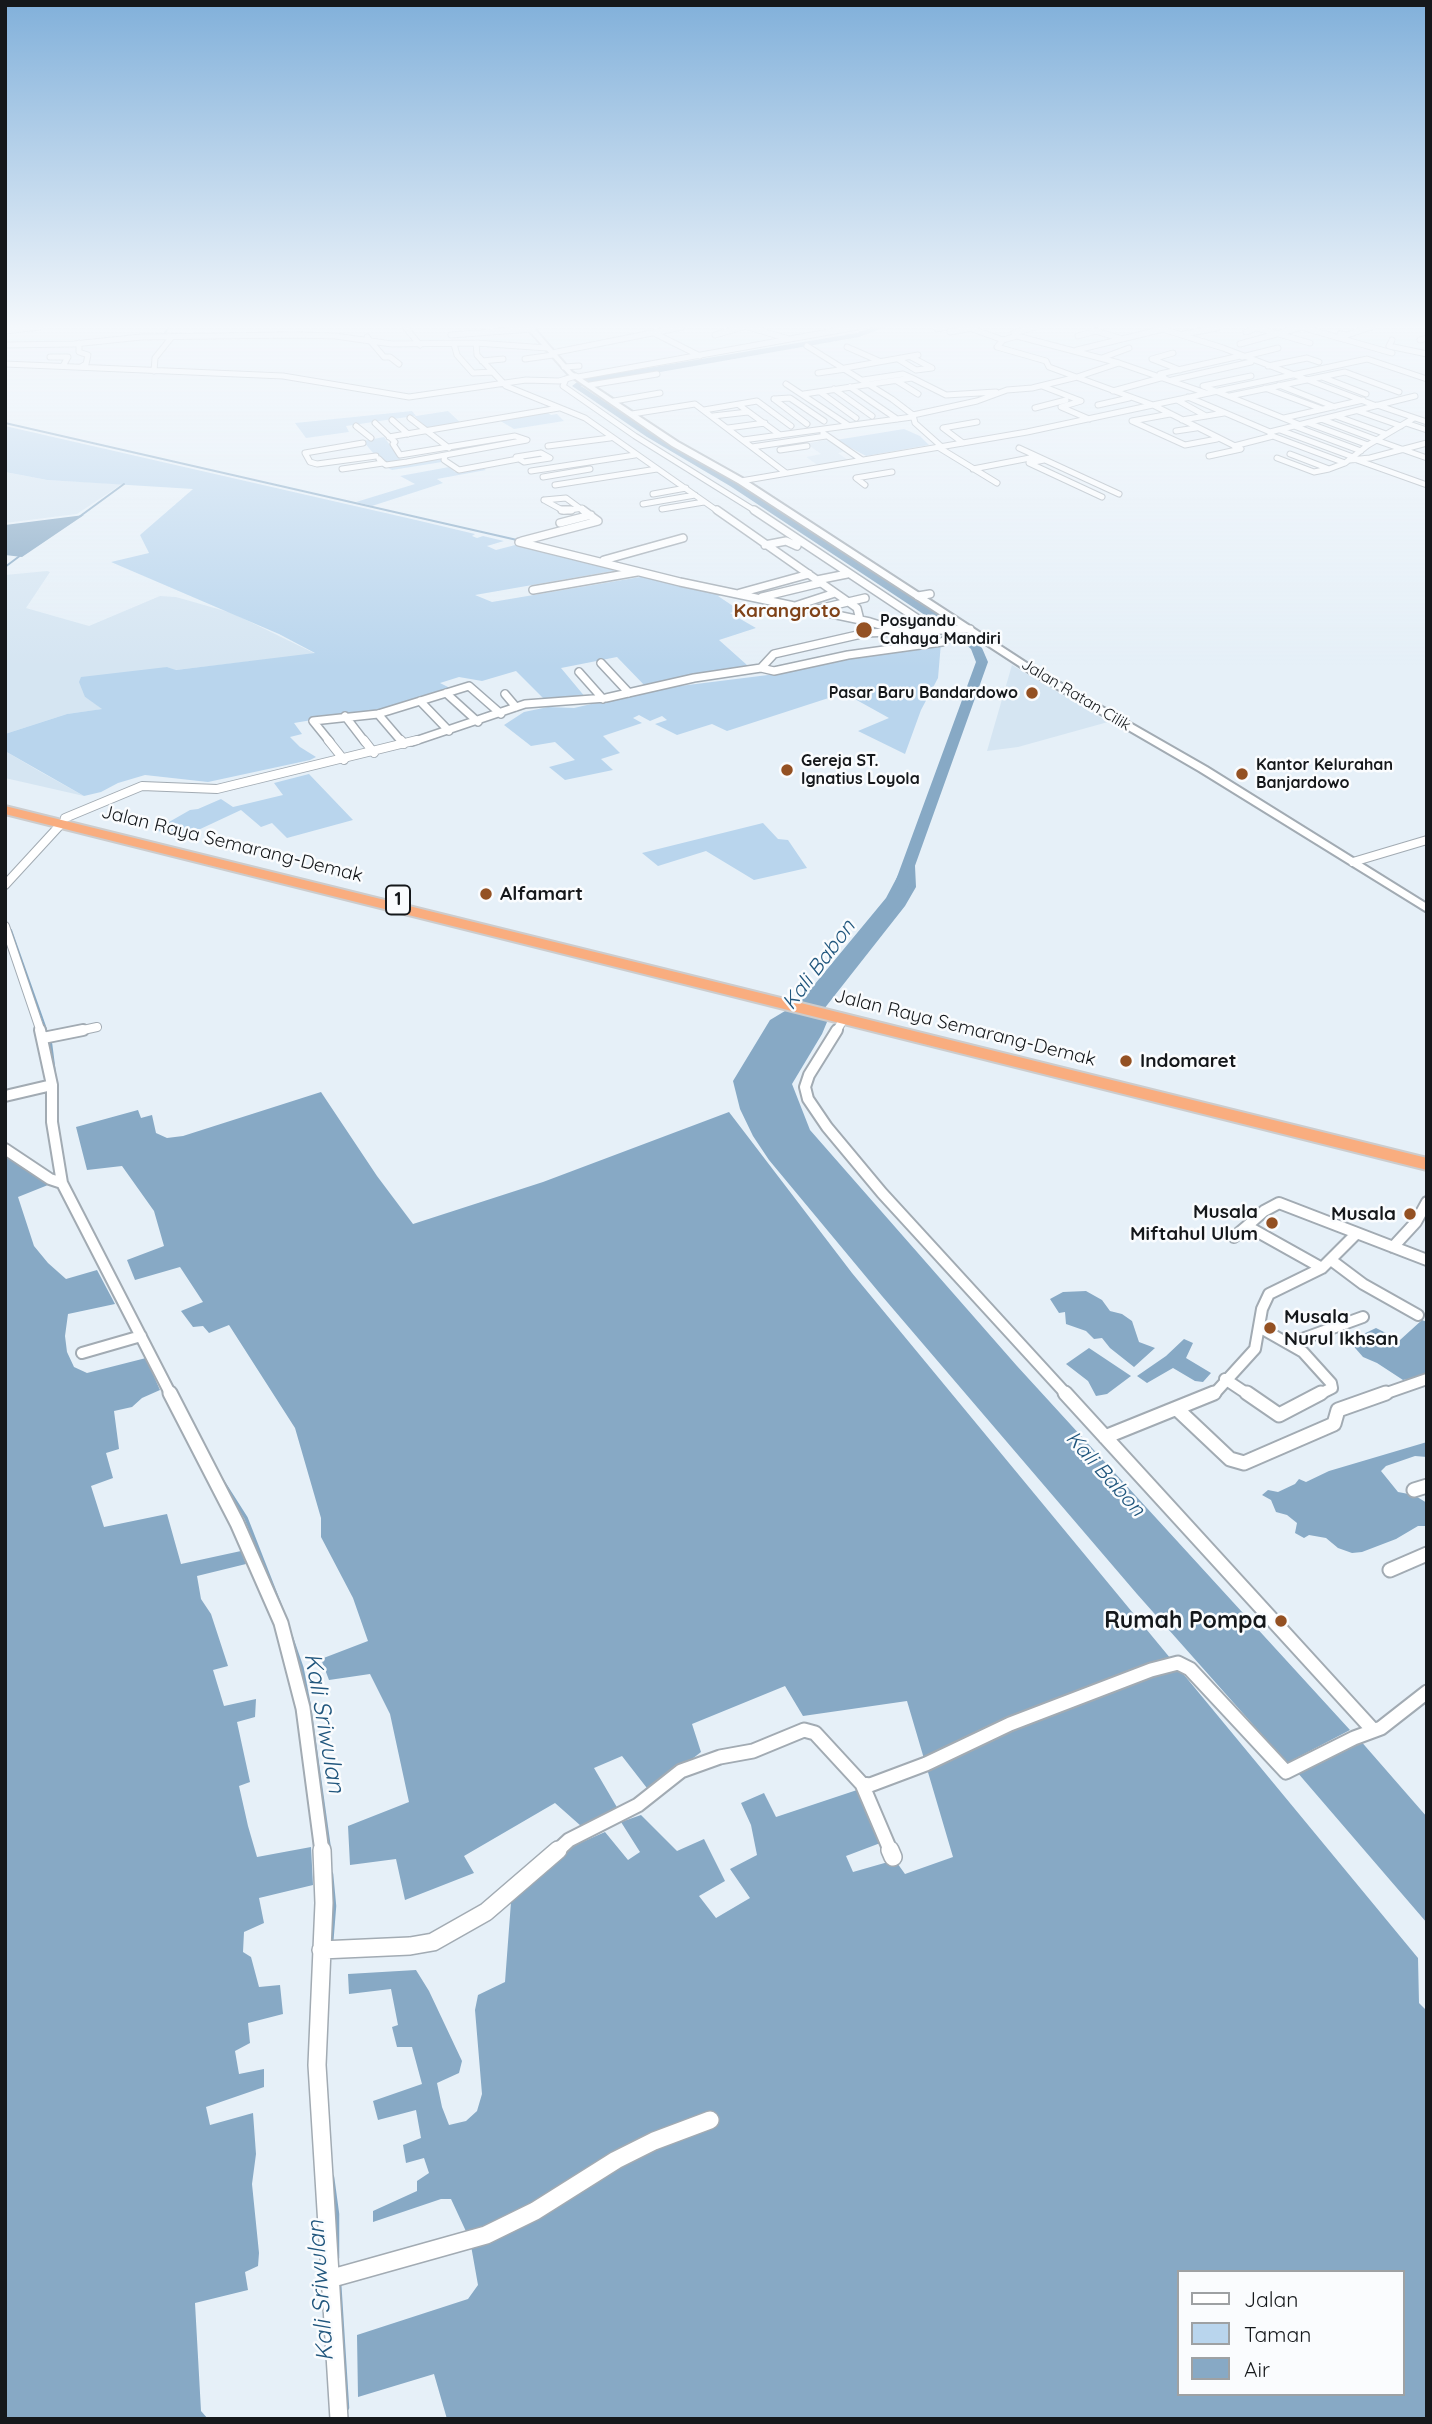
<!DOCTYPE html>
<html>
<head>
<meta charset="utf-8">
<style>
  body { margin:0 }
  #map { position:relative; width:1432px; height:2424px; overflow:hidden; background:#e6f0f8; font-family:Quicksand,sans-serif }
  canvas { display:block }
  .frame { position:absolute; inset:0; border:7px solid #15181b; pointer-events:none }
  .legend { position:absolute; left:1177px; top:2270px; width:228px; height:126px; box-sizing:border-box; background:#fafcfe; border:2px solid #9ea1a3; margin:0; padding:9px 12px; list-style:none; font-size:21px; color:#15181b }
  .legend li { display:flex; align-items:center; gap:14px; height:35px }
  .legend b { width:35px; border:2px solid #9ea1a3 }
</style>
</head>
<body>
<div id="map">
<canvas width="1432" height="2424"></canvas>
<div class="frame"></div>
<ul class="legend">
<li><b style="height:9px;background:#fff"></b>Jalan</li>
<li><b style="height:19px;background:#b9d5ed"></b>Taman</li>
<li><b style="height:19px;background:#87a9c5"></b>Air</li>
</ul>
</div>
<script>
const c = document.querySelector('canvas').getContext('2d');
c.lineJoin = 'round';
function fill(path, color) {
  c.fillStyle = color;
  c.fill(path, 'evenodd');
}
function poly(rows) {
  const path = new Path2D();
  for (const r of rows) {
    path.moveTo(r[0], r[1]);
    for (let i = 2; i < r.length; i += 2) path.lineTo(r[i], r[i + 1]);
  }
  return path;
}
function strokePath(path, color, width, dash) {
  c.strokeStyle = color;
  c.lineWidth = width;
  c.lineCap = dash ? 'butt' : 'round';
  c.setLineDash(dash || []);
  c.stroke(path);
}
function drawText(font, color, halo, rows, align = 'center') {
  c.font = font + ' Quicksand,sans-serif';
  c.lineWidth = 5;
  c.setLineDash([]);
  c.textBaseline = 'middle';
  c.strokeStyle = halo;
  c.fillStyle = color;
  for (const [text, x, y, turn = 0] of rows) {
    c.save();
    c.translate(x, y);
    c.rotate((+turn || 0) * Math.PI / 180);
    c.textAlign = isNaN(turn) ? turn : align;
    if (halo) c.strokeText(text, 0, 0);
    c.fillText(text, 0, 0);
    c.restore();
  }
}
fill(poly([
  [824,440,832,441,847,451,838,453,851,462,819,466,806,457,821,454,807,444],
  [5,472,47,480,122,484,77,514,5,523],
  [47,571,50,572,26,608,89,626,160,596,176,597,232,613,316,654,175,670,167,667,85,697,103,709,67,714,5,734,5,575],
  [1012,665,1108,722,1018,747,987,751],
  [5,751,39,771,84,796,5,778]
]), '#d5e5f2');
fill(poly([
  [412,411,416,416,448,411,461,423,428,429,414,416,346,426,349,432,306,438,295,423],
  [545,411,551,415,557,414,564,421,514,429,497,419],
  [5,426,416,520,475,534,472,536,477,538,483,536,504,541,487,546,496,550,519,544,624,569,475,595,492,602,646,576,728,594,718,596,739,610,730,613,756,628,719,640,747,665,745,667,748,670,647,688,617,657,561,668,586,698,544,699,516,671,482,681,459,677,440,683,454,690,374,712,360,712,294,723,302,734,290,737,300,747,316,757,310,760,208,782,145,775,118,783,101,792,84,796,5,751,5,734,67,714,102,709,85,697,79,682,81,677,167,667,176,670,315,653,279,634,111,562,149,553,140,535,193,489,47,480,5,472],
  [904,429,920,436,929,445,866,456,836,440],
  [384,437,401,460,438,453,442,456,442,462,392,470,384,466,363,441],
  [449,467,455,472,481,467,486,470,437,479,443,483,372,506,356,502,415,484,400,476],
  [941,643,938,678,921,710,905,754,858,731,889,718,844,693,727,731,712,724,677,735,655,724,667,720,662,716,650,721,639,715,633,718,642,723,603,736,620,753,601,759,613,770,565,780,549,767,575,760,555,742,531,746,504,725,524,712,548,707,574,708,656,689,768,675,871,653],
  [309,774,353,820,287,838,272,823,261,827,241,810,181,838,155,830,190,810,198,809,221,799,233,807,283,795,274,783],
  [763,823,778,839,788,840,807,868,754,880,706,851,658,866,642,853]
]), '#b9d5ed');
fill(poly([
  [84,515,22,557,5,555,5,525],
  [904,864,915,866,916,887,905,906,824,1009,827,1022,822,1034,792,1084,810,1130,1017,1366,1350,1730,1287,1763,1137,1594,882,1296,769,1160,753,1136,740,1109,733,1081,770,1020,800,1002,886,898],
  [321,1092,377,1176,413,1224,543,1182,729,1112,852,1273,1418,1958,1419,2003,1427,2011,1427,2419,447,2419,434,2374,358,2397,357,2335,468,2299,478,2285,470,2240,451,2199,441,2199,373,2222,373,2211,417,2191,417,2181,429,2173,424,2158,406,2163,403,2145,421,2138,416,2110,378,2120,373,2101,422,2084,412,2047,397,2047,392,2027,398,2025,391,1989,349,1994,348,1974,416,1970,429,1991,462,2061,459,2073,437,2083,442,2107,449,2125,466,2121,477,2111,482,2094,475,2010,478,1995,505,1982,511,1902,573,1846,605,1832,628,1860,640,1852,621,1822,641,1815,677,1851,704,1839,725,1881,699,1896,716,1918,750,1898,730,1869,757,1855,751,1825,741,1803,764,1793,776,1817,860,1789,883,1842,846,1856,853,1872,895,1860,905,1874,953,1857,907,1701,803,1716,785,1686,692,1724,701,1752,650,1792,622,1756,594,1768,618,1809,581,1826,555,1803,464,1856,474,1873,405,1900,396,1859,350,1865,348,1826,409,1802,390,1714,370,1674,329,1680,321,1659,368,1641,353,1598,321,1537,321,1518,295,1428,229,1325,209,1333,203,1326,193,1327,181,1311,203,1302,180,1267,135,1280,127,1260,164,1246,154,1211,122,1166,87,1170,76,1127,138,1110,141,1118,152,1115,156,1133,167,1138,183,1136],
  [1178,2272,1402,2272,1402,2394,1178,2394],
  [11,1156,53,1183,18,1197,34,1246,48,1263,66,1279,97,1270,115,1304,68,1314,65,1336,67,1352,74,1367,87,1373,146,1358,160,1390,142,1398,132,1407,114,1411,119,1449,106,1453,113,1478,91,1486,104,1527,167,1514,181,1564,241,1551,246,1564,197,1576,201,1599,211,1614,228,1666,213,1670,224,1706,256,1699,255,1717,237,1722,250,1782,239,1786,248,1826,257,1857,311,1847,313,1885,259,1898,264,1923,244,1932,243,1952,251,1957,259,1987,280,1985,283,2014,248,2023,250,2043,235,2051,239,2074,264,2069,264,2087,206,2107,210,2125,253,2113,256,2154,252,2184,259,2253,258,2266,245,2272,248,2290,195,2303,201,2411,208,2419,5,2419,5,1158],
  [1086,1291,1102,1300,1110,1311,1122,1314,1132,1321,1139,1342,1155,1348,1134,1367,1110,1348,1102,1338,1094,1339,1086,1331,1066,1324,1065,1312,1059,1313,1050,1299,1063,1292],
  [1422,1320,1427,1322,1427,1375,1403,1380,1377,1363,1363,1357,1349,1341,1376,1328,1400,1340],
  [1184,1339,1193,1343,1186,1358,1211,1373,1203,1382,1195,1381,1173,1368,1147,1383,1137,1376,1166,1356],
  [1089,1348,1131,1376,1107,1394,1096,1396,1088,1381,1066,1364],
  [1427,1442,1427,1457,1415,1456,1386,1466,1381,1471,1398,1492,1414,1495,1427,1503,1427,1526,1418,1526,1396,1539,1362,1552,1352,1553,1338,1548,1326,1538,1309,1535,1304,1538,1295,1533,1297,1523,1287,1515,1276,1512,1271,1500,1262,1495,1268,1490,1278,1492,1295,1484,1299,1479,1306,1482,1329,1471],
  [1359,1739,1427,1817,1427,1923,1297,1772]
]), '#87a9c5');
strokePath(poly([
  [158,335,164,334,169,327],
  [5,423,517,540],
  [79,517,124,484],
  [5,567,21,555],
  [11,930,46,1029]
]), '#87a9c5', 2);
strokePath(poly([
  [51,1044,55,1075],
  [160,1363,175,1391]
]), '#87a9c5', 2.5);
strokePath(poly([
  [220,1477,246,1518,282,1610],
  [291,1636,302,1668,309,1704],
  [310,1711,329,1846]
]), '#87a9c5', 3.5);
strokePath(poly([
  [331,1874,334,1906,331,1944],
  [332,2177,337,2214,337,2258],
  [339,2282,347,2408]
]), '#87a9c5', 4.5);
fill(poly([
  [873,327,885,327,859,337,581,386,653,433,736,482,963,631,982,648,988,662,907,888,900,892,893,888,976,662,971,649,955,635,730,486,647,437,572,386,581,379,857,333,873,327]
]), '#87a9c5');
const streetFar5 = poly([
  [405,327,420,345],
  [748,327,789,339],
  [1156,327,1223,348,1374,405],
  [1301,327,1392,353],
  [1257,328,1310,343],
  [937,329,946,327],
  [5,331,39,327],
  [950,332,972,328],
  [1246,332,1259,327],
  [654,333,700,356],
  [1014,333,1035,327],
  [1184,334,1217,328],
  [1340,334,1347,335,1371,327],
  [451,335,532,329],
  [715,335,743,327],
  [1078,336,1096,331,1122,339],
  [367,337,384,357,390,357,399,364],
  [1003,340,997,347,1046,361,1049,367,1153,405,1241,449,1209,456],
  [1392,340,1389,346,1427,354],
  [1420,340,1427,338],
  [79,343,79,352,88,355,86,364,81,367],
  [476,343,477,355,506,386,585,418,719,512],
  [454,344,457,355,473,373,493,372],
  [1240,344,1302,327],
  [5,345,74,344,141,337,294,335,335,336,392,344,476,343,547,348],
  [807,346,892,399,913,415,915,423,942,447],
  [847,347,879,361],
  [1077,350,1163,329],
  [552,353,682,327],
  [1173,353,1152,359,1180,370],
  [50,357,68,357,63,366],
  [1242,357,1278,348],
  [1102,358,1129,348],
  [525,359,553,355],
  [898,359,916,370,932,368,911,357],
  [482,361,503,359],
  [1119,363,1206,393],
  [5,364,283,376,409,397,526,380,559,381,576,376],
  [1268,366,1307,358,1319,362],
  [564,367,579,366],
  [845,368,918,355],
  [154,371,155,358,171,338],
  [818,373,846,369],
  [1160,374,1240,356],
  [1251,376,1203,386,1298,424],
  [578,377,857,327],
  [1322,377,1366,394],
  [912,378,946,395,996,392],
  [566,379,563,386,635,436,757,512],
  [1172,380,1251,362],
  [897,381,918,394],
  [786,384,848,425],
  [590,385,657,374],
  [1279,385,1335,407],
  [1042,386,1081,401,1061,407,1089,419],
  [850,387,897,419],
  [1265,388,1322,409],
  [834,389,872,416],
  [1113,391,1164,377],
  [820,392,856,418],
  [804,394,912,378,903,374,863,380],
  [1230,396,1345,372,1399,392],
  [1188,397,1270,432,1415,396],
  [774,399,790,398,824,421],
  [774,399,807,424],
  [1177,400,1206,416],
  [614,401,660,393],
  [739,405,780,435],
  [1098,405,1129,398],
  [1377,405,1427,422],
  [1035,408,1066,400],
  [704,410,757,401,791,426],
  [1358,411,1401,426],
  [632,414,695,404,786,473],
  [1170,414,1132,421,1185,445,1217,439],
  [913,415,977,401,1007,390,1032,388,1077,377,1119,363,1017,336,1003,340,967,327],
  [713,416,748,412],
  [1336,416,1386,434],
  [410,418,449,448],
  [1284,418,1363,400],
  [1321,419,1377,440],
  [392,420,408,434],
  [1182,420,1224,413],
  [375,423,395,442,393,444,400,455,515,436,527,440,407,462,386,465,383,463],
  [1308,423,1368,445],
  [1406,423,1427,430],
  [356,426,371,438],
  [1294,426,1361,451],
  [728,428,765,423],
  [1280,430,1353,457],
  [1176,431,1196,428],
  [1270,432,1270,435,1345,463,1368,445,1414,418],
  [823,433,862,460],
  [389,437,559,408],
  [743,440,912,417],
  [1376,440,1427,458],
  [363,443,305,453,310,462,317,464,376,456],
  [963,443,943,428,977,422],
  [548,446,610,438],
  [1234,446,1273,436],
  [752,447,826,436],
  [938,447,997,483],
  [1019,448,1119,494],
  [780,450,807,446],
  [541,453,550,458,524,462,516,457,541,453],
  [1290,454,1329,469,1345,463],
  [445,456,444,460,459,470,518,459],
  [1277,458,1314,472,1329,469],
  [1044,460,1029,463,1102,497],
  [1350,460,1370,458,1427,443],
  [1357,460,1427,485],
  [342,469,383,463,379,459],
  [973,469,1035,457],
  [531,471,635,455],
  [543,477,590,469],
  [741,481,1027,432,1367,359,1427,379],
  [555,485,657,469],
  [865,485,856,478,892,472],
  [653,494,686,488],
  [544,500,564,511,582,508],
  [544,500,566,498,585,512],
  [643,504,695,495],
  [662,509,704,502]
]);
const streetFar4 = poly([
  [562,510,571,510],
  [717,510,857,608,860,620],
  [754,510,936,631],
  [560,523,591,515],
  [522,541,598,521,583,510],
  [519,542,680,582,870,622,902,632],
  [765,545,786,541,797,546],
  [604,560,683,538],
  [817,580,847,574],
  [533,590,637,572],
  [740,593,809,574],
  [918,596,930,594],
  [762,597,820,583],
  [795,606,835,593],
  [818,609,865,598],
  [601,663,629,693],
  [761,668,774,654,866,633,970,629],
  [579,672,603,699],
  [446,693,478,722],
  [505,694,516,707],
  [420,701,449,731],
  [378,714,402,742],
  [345,716,365,742],
  [330,742,313,721,378,714,469,686,501,714],
  [412,742,525,704,606,698,694,678,761,668,774,671,848,655,942,642,950,637,947,631]
]);
const streetFar3 = poly([
  [328,740,344,760],
  [364,740,374,753],
  [401,740,404,744],
  [65,818,142,786,217,789,417,740],
  [1353,862,1427,840],
  [5,885,62,823],
  [5,926,41,1032],
  [74,1032,97,1027],
  [836,1032,843,1020]
]);
const streetFar2 = poly([
  [40,1030,52,1085,52,1122,62,1183,171,1395],
  [837,1030,809,1075,805,1087,808,1099,827,1127,882,1193,1067,1395],
  [43,1038,83,1030],
  [5,1096,52,1085],
  [5,1149,50,1179,62,1183],
  [1247,1226,1264,1211,1279,1203,1427,1260],
  [1234,1237,1247,1226,1322,1268],
  [1393,1247,1416,1222,1427,1202],
  [1331,1260,1363,1284,1418,1315],
  [1259,1327,1303,1352,1331,1383,1332,1388,1318,1395],
  [1291,1343,1363,1317],
  [82,1353,141,1336],
  [1225,1379,1249,1395],
  [1210,1395,1215,1393,1255,1349,1262,1309,1269,1294,1322,1268,1356,1234],
  [1381,1395,1427,1379]
]);
const streetFar1 = poly([
  [170,1393,237,1523,281,1623,303,1708,322,1852],
  [1065,1393,1373,1730],
  [1247,1393,1279,1415,1321,1393],
  [1177,1409,1230,1459,1244,1463,1334,1424,1338,1410,1386,1393],
  [1105,1437,1214,1393],
  [1414,1490,1427,1486],
  [1390,1570,1427,1554],
  [862,1784,891,1852],
  [556,1852,569,1840,638,1805,681,1771,720,1757,753,1751,804,1730,815,1733,862,1784,870,1785,926,1764,1010,1724,1151,1670,1178,1663,1190,1669,1286,1772,1354,1738,1381,1728,1427,1692]
]);
const street = poly([
  [322,1850,324,1903,317,2065,339,2419],
  [890,1850,893,1857],
  [321,1950,410,1946,433,1942,486,1912,558,1850],
  [329,2279,486,2235,535,2211,616,2160,654,2141,710,2120]
]);
const secondary = poly([
  [526,327,533,327,572,372,678,442,744,479,1036,669,1207,767,1427,904,1427,912,1199,771,1030,673,738,483,672,446,568,374,526,327]
]);
const highway = poly([
  [5,806,1427,1158,1427,1170,5,814,5,806]
]);
strokePath(streetFar5, '#a2abb3', 7);
strokePath(streetFar4, '#a2abb3', 10);
strokePath(streetFar3, '#a2abb3', 10);
strokePath(streetFar2, '#a2abb3', 14);
strokePath(streetFar1, '#a2abb3', 17);
strokePath(street, '#a2abb3', 20);
strokePath(secondary, '#a2abb3', 4);
strokePath(highway, '#cccccd', 4);
strokePath(streetFar5, '#fff', 5);
strokePath(streetFar4, '#fff', 7);
strokePath(streetFar3, '#fff', 8);
strokePath(streetFar2, '#fff', 10);
strokePath(streetFar1, '#fff', 13);
strokePath(street, '#fff', 17);
fill(secondary, '#fff');
fill(highway, '#f9ad7f');
const sky = c.createLinearGradient(0, 0, 0, 667);
sky.addColorStop(0, '#81b0da');
sky.addColorStop(0.49, '#f4f8fc');
sky.addColorStop(1, '#f4f8fc00');
c.fillStyle = sky;
c.fillRect(0, 0, 1432, 667);
for (const [x, y, r, color] of [
  [864,630,9,"#945123"],
  [1032,693,7,"#945123"],
  [787,770,7,"#945123"],
  [1242,774,7,"#945123"],
  [486,894,7,"#945123"],
  [1126,1061,7,"#945123"],
  [1410,1214,7,"#945123"],
  [1272,1223,7,"#945123"],
  [1270,1328,7,"#945123"],
  [1281,1621,7,"#945123"]
]) {
  const dot = new Path2D();
  dot.arc(x, y, r, 0, 2 * Math.PI);
  c.fillStyle = color;
  c.fill(dot);
  strokePath(dot, '#fafcfe', 2.5);
}
drawText('bold 16px', '#15181b', '#fafcfe', [
  ["Posyandu",880,621],
  ["Cahaya Mandiri",880,639],
  ["Pasar Baru Bandardowo",1018,693,"right"],
  ["Gereja ST.",801,761],
  ["Ignatius Loyola",801,779],
  ["Kantor Kelurahan",1256,765],
  ["Banjardowo",1256,783]
], 'left');
drawText('16px', '#15181b', '#fafcfe', [
  ["Jalan Ratan Cilik",1076,695,31]
]);
for (const [x, y, w] of [
  [398,900,24]
]) {
  const box = new Path2D();
  box.roundRect(x - w / 2, y - 14.5, w, 29, 5);
  c.fillStyle = '#fafcfe';
  c.fill(box);
  strokePath(box, '#15181b', 2);
}
drawText('bold 18px', '#15181b', null, [
  ["1",398,900]
]);
drawText('bold 19px', '#7f4218', '#fafcfe', [
  ["Karangroto",787,611]
]);
drawText('19px', '#15181b', '#fafcfe', [
  ["Jalan Raya Semarang-Demak",232,844,14],
  ["Jalan Raya Semarang-Demak",965,1028,14]
]);
drawText('bold 19px', '#15181b', '#fafcfe', [
  ["Alfamart",500,894],
  ["Indomaret",1140,1061],
  ["Musala",1258,1212,"right"],
  ["Miftahul Ulum",1258,1234,"right"],
  ["Musala",1396,1214,"right"],
  ["Musala",1284,1317],
  ["Nurul Ikhsan",1284,1339]
], 'left');
drawText('italic 21px', '#20567d', '#fafcfe', [
  ["Kali Babon",819,965,-53],
  ["Kali Babon",1105,1474,48]
]);
drawText('bold 23px', '#15181b', '#fafcfe', [
  ["Rumah Pompa",1267,1621]
], 'right');
drawText('italic 24px', '#20567d', '#fafcfe', [
  ["Kali Sriwulan",324,1723,80],
  ["Kali Sriwulan",321,2291,-94]
]);
</script>
</body>
</html>
